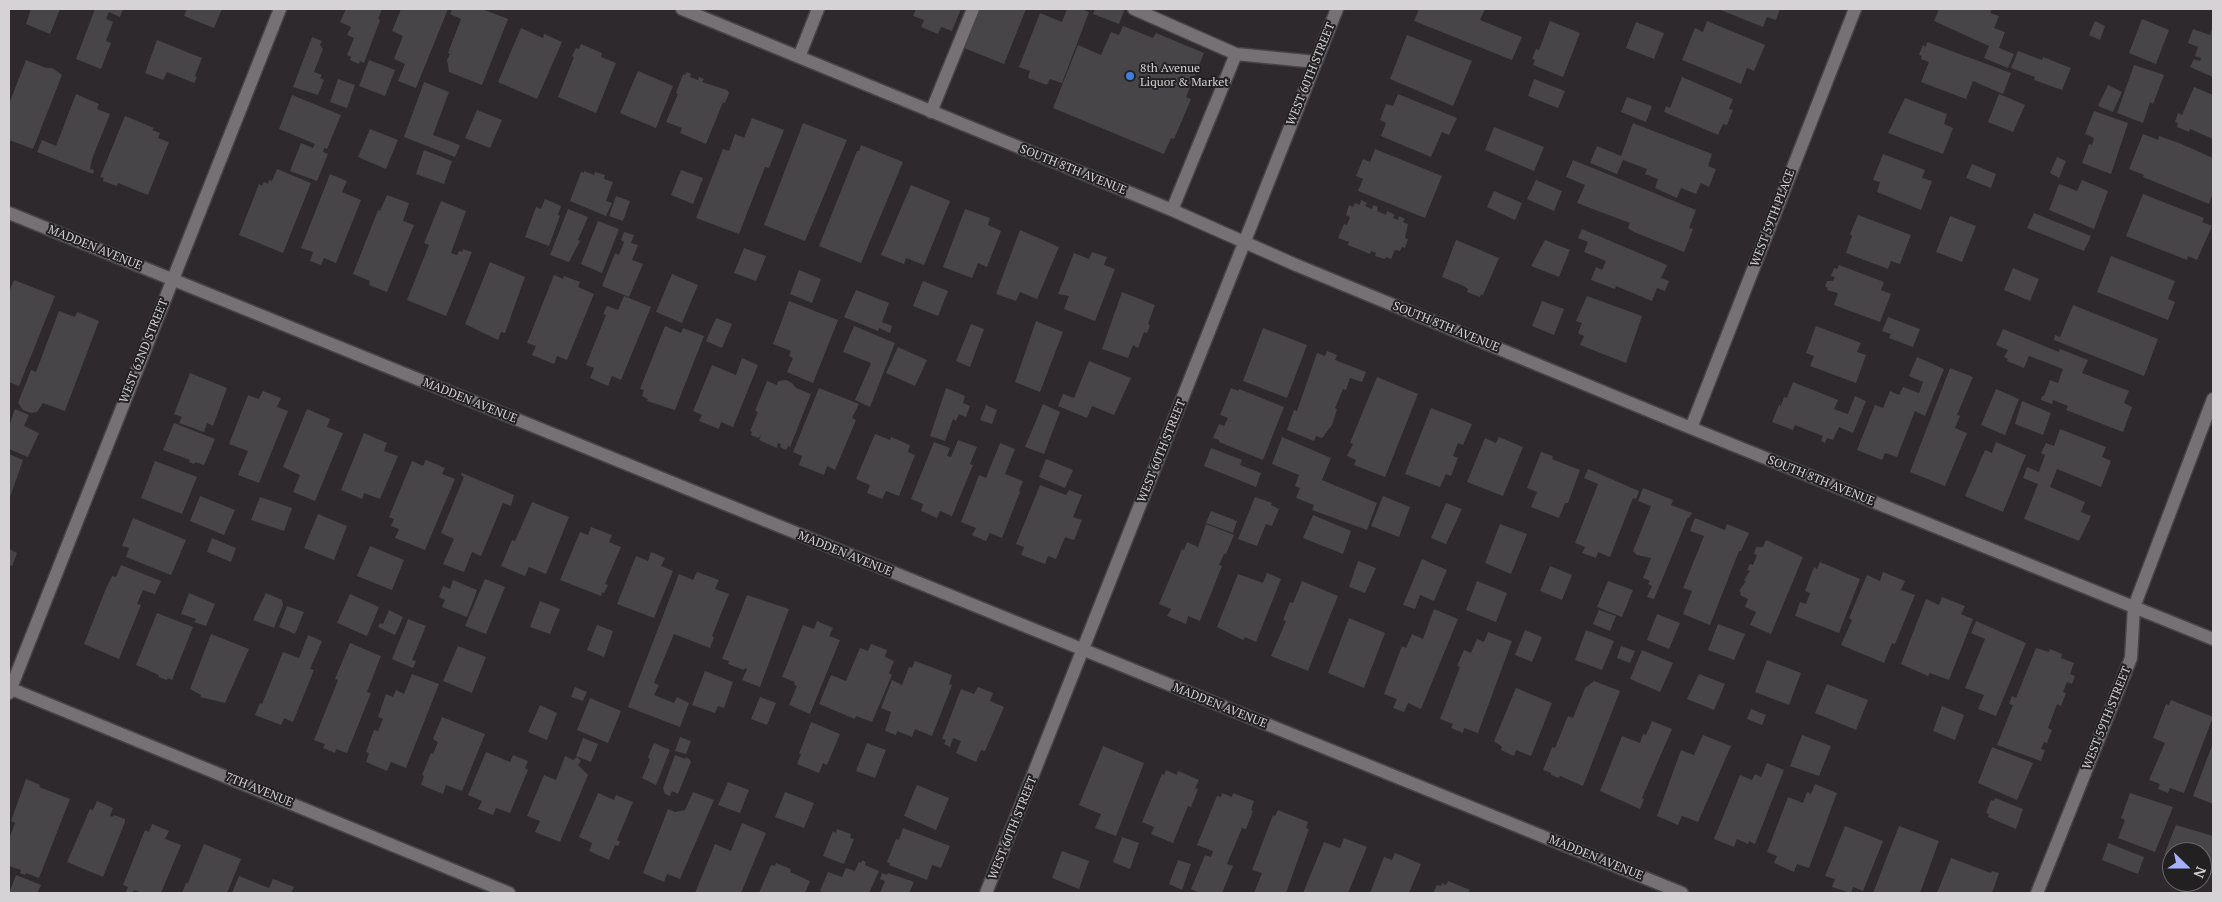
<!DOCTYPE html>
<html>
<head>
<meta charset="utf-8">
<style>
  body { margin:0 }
  #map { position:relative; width:2222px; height:902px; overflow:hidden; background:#2d292c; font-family:"PT Serif",serif }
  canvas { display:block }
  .frame { position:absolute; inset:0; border:10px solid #d5d3d5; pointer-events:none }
  .north { position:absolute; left:2162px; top:842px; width:50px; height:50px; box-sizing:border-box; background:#232022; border:1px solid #6a686a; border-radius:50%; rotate:112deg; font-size:14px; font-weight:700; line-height:20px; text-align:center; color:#d5d3d5 }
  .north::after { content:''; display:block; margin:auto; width:18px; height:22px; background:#a6b1fc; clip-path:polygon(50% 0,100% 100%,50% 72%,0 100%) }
</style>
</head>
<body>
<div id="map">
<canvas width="2222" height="902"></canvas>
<div class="frame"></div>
<div class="north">N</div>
</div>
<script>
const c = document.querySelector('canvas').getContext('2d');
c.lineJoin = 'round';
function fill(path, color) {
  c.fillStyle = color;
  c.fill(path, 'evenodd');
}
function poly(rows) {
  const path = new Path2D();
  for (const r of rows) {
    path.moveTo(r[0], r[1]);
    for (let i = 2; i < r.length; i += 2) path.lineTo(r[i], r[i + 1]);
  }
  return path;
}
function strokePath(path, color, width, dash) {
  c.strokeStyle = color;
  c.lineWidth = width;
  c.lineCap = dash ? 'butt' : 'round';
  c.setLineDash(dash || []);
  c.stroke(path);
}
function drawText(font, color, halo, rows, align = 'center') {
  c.font = font + ' "PT Serif",serif';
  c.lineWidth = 4;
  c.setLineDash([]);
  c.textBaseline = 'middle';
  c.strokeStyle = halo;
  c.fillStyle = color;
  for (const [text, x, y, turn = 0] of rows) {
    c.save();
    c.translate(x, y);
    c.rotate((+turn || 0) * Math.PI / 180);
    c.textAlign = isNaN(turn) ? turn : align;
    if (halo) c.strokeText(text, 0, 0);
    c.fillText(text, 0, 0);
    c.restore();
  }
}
fill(poly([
  [31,9,60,9,50,34,26,24],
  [95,9,123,9,120,17,109,12,106,19,113,22,106,41,111,43,101,69,76,59],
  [187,9,222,9,214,28,184,16],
  [346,9,382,9,378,19,380,20,364,63,360,61,359,64,350,60,351,57,347,55,354,38,347,35,351,27,340,22],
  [401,9,448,9,416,88,398,81,405,64,394,59,403,36,392,31],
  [452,9,482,9,508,19,482,85,449,72,447,60,450,54,448,53,461,19,450,14],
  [916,9,961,9,952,31,941,27,938,34,921,27,924,20,913,16],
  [979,9,1026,9,1004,64,964,48],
  [1067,9,1081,9,1089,12,1062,83,1050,79,1047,85,1028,78,1030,71,1019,67,1040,13,1062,22],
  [1095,9,1125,9,1119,24,1093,14],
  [1419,9,1485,9,1480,20,1522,37,1512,60,1414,21],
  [1718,9,1780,9,1776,20,1767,17,1763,27],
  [1939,9,1992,9,1990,13,1999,16,1994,28,2005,32,1999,48,2014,54,2008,68,1984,58,1989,46,1934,21],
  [2142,19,2169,30,2156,64,2129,53],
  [1550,21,1580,33,1563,77,1533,65,1535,60,1532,59,1536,49,1539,50],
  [1707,21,1765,45,1754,71,1747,68,1741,84,1682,60,1695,28,1703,32],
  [2095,21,2105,26,2100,40,2089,35],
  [1636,22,1664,33,1654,59,1626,48],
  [1123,26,1153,38,1156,33,1204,53,1186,97,1191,99,1174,139,1171,138,1164,154,1053,108,1078,45,1101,55,1111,32,1119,35],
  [2213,26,2213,77,2190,67,2194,59,2200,61,2201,58,2195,56,2198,47,2188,43,2193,29,2210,35],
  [521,28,543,38,544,34,562,42,537,99,498,82],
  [1407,35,1472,61,1453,106,1390,79],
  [312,37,322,41,320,45,323,49,314,72,322,75,320,78,324,80,318,95,293,87],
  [157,40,202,58,195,76,197,77,194,83,167,72,163,80,145,73],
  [1927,42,2011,73,2003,94,1973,81,1966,99,1921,82,1929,62,1921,59,1922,56,1919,55,1923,45,1926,47],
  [581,44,602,53,601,57,616,63,596,113,558,97,574,57,572,56,576,48,579,49],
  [2018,51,2042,60,2043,57,2071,68,2062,90,2034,80,2035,77,2011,68],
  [26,60,46,68,52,68,62,75,33,149,9,140,9,104],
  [369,60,395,70,385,96,359,86],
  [2134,65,2164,75,2153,104,2150,102,2143,123,2117,113],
  [638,71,673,86,656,128,620,113],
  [687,72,691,74,690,77,698,80,699,77,704,79,702,82,727,90,729,93,725,103,723,102,706,144,680,133,682,128,666,122,678,94,676,93,683,74,685,75],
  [1682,77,1733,99,1729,109,1733,110,1727,125,1723,124,1718,135,1664,112,1666,106,1670,108],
  [338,79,355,85,347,108,330,102],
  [1534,79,1565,91,1558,108,1528,96],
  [424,82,449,92,433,135,460,145,455,157,404,137],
  [2108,85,2122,92,2113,112,2098,106],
  [2194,87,2213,95,2213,139,2190,129,2189,132,2177,127,2178,123,2175,122,2178,113,2182,115],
  [76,94,99,104,97,109,110,114,92,159,90,169,94,170,93,174,37,152,42,140,56,146],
  [1398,94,1457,118,1449,135,1442,132,1431,157,1381,136,1386,123,1380,120,1386,104,1393,106],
  [1999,94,2025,105,2013,132,1988,122],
  [292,95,341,115,327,149,324,148,323,152,328,154,317,181,290,171,301,143,313,148,315,144,279,129],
  [1627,97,1652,106,1646,122,1621,112],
  [1905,98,1947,114,1944,124,1953,128,1943,154,1888,133],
  [477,110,502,120,490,148,465,138],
  [2094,111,2128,123,2111,174,2082,163,2089,144,2092,145,2094,138,2085,134],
  [125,116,154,128,152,130,160,133,158,138,169,142,148,195,118,183,117,186,103,181,104,178,100,177],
  [752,118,784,130,769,168,765,167,739,234,696,218,723,149,729,151,735,134,744,138],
  [803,123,847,140,805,241,764,225],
  [1633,123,1712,154,1708,166,1716,169,1709,187,1701,183,1696,194,1681,188,1677,198,1655,188,1658,179,1645,174,1647,169,1623,160,1617,174,1590,163,1597,146,1621,156],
  [1494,127,1544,147,1534,171,1485,150],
  [370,129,398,140,386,169,358,157],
  [2143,134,2158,140,2159,136,2179,143,2213,158,2213,193,2209,204,2143,177,2144,175,2129,169],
  [861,145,903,162,861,263,819,246,857,151,859,151],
  [1375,149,1442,176,1425,218,1358,191,1363,179,1356,176,1363,159,1370,162],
  [424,150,452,161,444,184,416,174],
  [1883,154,1925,170,1922,178,1932,181,1921,210,1877,192,1880,182,1873,180],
  [2057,157,2066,161,2059,178,2050,173],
  [1573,160,1696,210,1689,228,1693,229,1684,252,1634,232,1628,228,1630,223,1577,203,1585,185,1566,177],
  [1972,164,1996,174,1991,188,1966,178],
  [277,169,311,183,283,253,239,235,259,184,262,186,264,182,268,184,269,180,272,181],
  [681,170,703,178,693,204,671,195],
  [584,171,594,175,595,172,605,175,604,179,613,182,606,201,612,203,606,216,570,201,581,172,584,173],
  [330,174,347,181,342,192,361,200,336,263,324,258,321,265,310,261,313,252,301,248],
  [1536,180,1562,191,1554,211,1527,199],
  [2082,180,2108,191,2094,229,2049,210,2059,184,2077,191],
  [911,185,950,201,924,265,906,258,904,264,881,255],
  [1494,191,1522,203,1515,220,1487,207],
  [2143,194,2204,218,2202,222,2212,226,2197,260,2188,256,2187,260,2126,236],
  [387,195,409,203,403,221,414,225,387,292,369,285,370,281,353,274,378,210,380,211],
  [616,196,630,201,623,221,609,216],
  [545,199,561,206,558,215,560,216,549,246,525,237,536,207,541,209],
  [1361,200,1367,203,1365,206,1372,209,1373,205,1378,207,1377,211,1386,215,1387,211,1395,215,1393,218,1398,220,1399,216,1405,219,1403,222,1408,224,1405,238,1408,239,1405,248,1402,247,1400,251,1395,250,1391,259,1386,257,1385,259,1375,256,1376,253,1371,251,1370,254,1348,245,1349,242,1338,238,1344,224,1347,225,1350,217,1346,215,1349,205,1353,207,1355,203,1360,205],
  [441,201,466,211,451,253,457,255,459,251,462,252,463,249,472,252,446,316,407,300,429,245,424,243],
  [568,209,588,217,578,240,580,241,569,262,550,255],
  [965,209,990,218,988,225,1001,231,987,267,978,263,972,278,943,267],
  [2034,213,2091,236,2084,251,2027,228],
  [1858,215,1911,235,1900,264,1891,261,1888,269,1846,253,1852,236,1850,234],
  [1950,216,1976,226,1962,262,1936,252],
  [598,221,619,229,602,273,581,264],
  [1582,229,1667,265,1661,278,1669,281,1665,291,1657,288,1652,301,1616,286,1615,289,1591,280,1596,267,1602,270,1606,261,1584,252,1588,242,1578,238],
  [1020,230,1059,247,1037,299,1020,292,1016,301,996,294],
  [624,232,634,235,631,243,638,245,632,260,643,264,629,297,602,286,615,253,619,255,624,242,621,240],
  [1456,240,1499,258,1483,295,1481,294,1480,297,1467,292,1468,289,1464,286,1442,277],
  [1545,240,1570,250,1559,277,1531,266],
  [744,248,766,256,756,281,734,273],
  [1092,252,1107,257,1104,265,1115,269,1095,321,1064,309,1069,296,1058,294,1074,253,1089,259],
  [2111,256,2175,281,2168,299,2175,302,2168,320,2097,292],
  [490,262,525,277,505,333,501,332,498,340,465,324],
  [1839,265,1884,282,1881,290,1891,294,1880,322,1834,305,1838,293,1827,290,1828,288,1825,286,1827,281,1833,281,1835,277,1831,276,1834,268,1837,269],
  [2013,268,2039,279,2030,301,2004,290],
  [799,270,821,279,812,303,790,294],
  [672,274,698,285,682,323,656,312],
  [554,275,563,279,564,276,580,282,578,287,594,294,567,360,557,356,554,364,532,355,536,346,527,343],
  [14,280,55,296,19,386,9,382,9,292],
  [923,281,948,291,938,316,913,306],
  [856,290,889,303,882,322,892,326,890,333,879,328,878,331,844,317],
  [1122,292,1155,305,1148,324,1150,325,1147,333,1144,332,1138,348,1133,345,1128,358,1102,349],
  [624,296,651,307,621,380,612,376,608,386,590,378,594,368,586,365,606,315,603,314,607,306,618,310],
  [1587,296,1642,316,1626,363,1580,345,1584,336,1578,333,1582,323,1576,321],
  [789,301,838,320,813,383,787,372,793,358,789,356,791,351,773,344],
  [1542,301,1564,309,1554,335,1532,326],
  [2073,305,2158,339,2144,376,2054,340,2055,335,2060,337],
  [59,311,75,317,77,312,99,321,65,411,43,403,37,412,31,413,23,410,18,403,31,370,36,372],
  [1888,317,1920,329,1913,347,1889,338,1891,334,1882,331],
  [716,318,732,324,722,348,706,341],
  [1036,321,1063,332,1040,392,1015,382],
  [971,324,984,329,970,367,956,361],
  [665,326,681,333,683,328,704,336,675,410,647,401,648,399,642,396,644,390,640,389],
  [854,326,895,343,870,407,855,400,871,363,843,352],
  [1816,326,1861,343,1857,352,1866,355,1856,383,1810,366,1814,356,1806,353],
  [1263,328,1307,345,1287,398,1243,381],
  [2003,329,2059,352,2060,349,2088,360,2082,373,2129,391,2124,403,2132,407,2123,432,2066,410,2068,406,2053,400,2052,404,2041,400,2042,396,2044,396,2050,380,2058,383,2063,369,2029,356,2024,368,2007,361,2008,359,2004,357,2008,350,1996,345],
  [898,347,927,360,915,386,886,373],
  [1327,351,1337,355,1335,360,1366,372,1362,382,1350,378,1346,390,1343,389,1335,408,1337,409,1332,425,1322,438,1316,436,1314,441,1287,430,1294,410,1297,411,1317,353,1325,356],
  [1917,357,1944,369,1925,416,1915,411,1897,457,1885,453,1882,460,1857,450,1875,405,1883,408,1890,391,1899,395,1903,387,1919,393,1923,382,1909,376],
  [742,358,758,365,733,427,721,422,719,429,699,421,702,415,693,411,712,365,736,375],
  [1089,361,1131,378,1114,415,1092,406,1087,418,1058,406,1063,394,1074,398],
  [1950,368,1973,377,1957,415,1960,416,1955,428,1967,433,1945,486,1910,472],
  [190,373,227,388,213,426,207,423,204,432,179,423,182,417,174,414],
  [1377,377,1418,394,1385,477,1354,465,1356,460,1347,456,1353,444,1350,443],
  [786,380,792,383,796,388,811,394,790,447,788,446,786,450,780,447,781,444,778,443,777,448,759,440,761,435,758,438,751,435,752,432,750,431,758,412,755,411,767,381,777,385,778,381],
  [1793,382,1838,400,1834,409,1848,414,1855,396,1866,401,1853,433,1839,427,1833,440,1827,438,1825,443,1821,441,1823,436,1795,425,1793,430,1772,422,1779,405,1781,406,1784,397,1787,398],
  [819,388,859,404,852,418,856,420,835,470,827,466,824,475,799,465,802,456,793,452],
  [946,388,965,396,963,403,970,406,966,417,959,414,956,421,953,419,945,441,930,436],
  [1231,388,1238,391,1239,389,1284,407,1263,460,1219,442,1219,440,1213,438,1219,424,1224,426,1228,418,1220,415],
  [1996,389,2019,399,2005,435,1981,425],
  [263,391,281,398,277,407,288,411,259,483,238,475,248,451,229,444,248,395,259,399],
  [2022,401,2051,413,2043,435,2015,424],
  [1043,404,1060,412,1044,454,1025,447],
  [986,405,997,410,992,424,980,420],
  [1431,408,1472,424,1463,445,1458,443,1453,456,1458,458,1451,476,1446,474,1440,487,1405,474],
  [15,409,29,415,24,426,39,433,28,457,9,449,9,426],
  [307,409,330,419,327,427,343,433,315,501,293,492,300,475,283,467],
  [174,423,215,439,204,465,195,462,194,464,189,462,190,460,163,450],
  [2060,429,2106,447,2102,457,2111,461,2101,487,2057,469,2054,477,2050,487,2085,502,2081,512,2091,516,2079,541,2024,519,2038,484,2023,478,2027,467,2039,472,2045,455,2041,453,2046,443,2054,446],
  [364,433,387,443,384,451,398,456,380,499,364,493,362,499,341,490],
  [875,434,890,440,891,437,910,445,908,452,915,455,899,496,886,491,882,499,867,493,870,485,856,479],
  [1282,437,1331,458,1322,480,1377,503,1367,530,1312,510,1314,505,1296,498,1300,488,1295,486,1299,475,1272,464],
  [1499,437,1523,447,1503,496,1467,482,1485,438,1496,443],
  [958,440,977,447,970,464,973,465,952,516,940,511,937,518,921,511,923,504,911,499,934,442,950,448,947,456,951,457],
  [1996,442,2026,455,2003,512,1965,496,1985,450,1992,453],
  [1000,443,1015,449,1005,474,1023,481,1019,491,1020,492,1002,538,990,533,986,541,972,535,976,528,961,522,979,475,986,478],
  [1211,448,1242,460,1240,465,1261,473,1256,487,1204,466],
  [1541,452,1553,456,1552,459,1580,470,1568,503,1565,503,1559,518,1531,507,1537,492,1527,488],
  [9,454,23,460,9,500],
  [1046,459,1073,470,1065,488,1039,477],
  [426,460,445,468,442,474,455,479,425,550,395,538,399,529,391,526,394,519,389,517,412,461,423,466],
  [155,461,197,477,182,514,141,498],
  [1588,469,1639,491,1636,499,1633,498,1610,557,1598,552,1596,558,1582,553,1585,547,1575,543,1598,484,1584,478],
  [462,473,514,495,511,506,503,503,481,556,472,552,464,572,443,564,454,539,441,533,464,477,461,475],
  [1040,485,1066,495,1069,490,1082,495,1073,517,1082,520,1074,540,1065,537,1056,559,1048,556,1045,564,1021,555,1024,547,1016,544],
  [1643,488,1673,500,1671,505,1692,513,1689,518,1688,517,1654,599,1647,597,1652,586,1648,584,1650,581,1643,578,1651,558,1637,555,1633,551,1651,506,1638,501],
  [200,496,235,510,224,535,190,521],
  [1383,496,1410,507,1399,537,1371,526],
  [260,497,292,508,284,531,251,520],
  [1255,497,1272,503,1271,505,1279,509,1272,526,1266,524,1257,546,1238,539],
  [532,502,569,517,546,574,529,567,525,576,501,566,512,540,515,541],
  [1446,503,1462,509,1446,544,1431,538],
  [1211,511,1237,521,1233,533,1206,523],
  [318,514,347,526,334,560,304,548],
  [1313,515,1351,531,1343,554,1303,538],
  [133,518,186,540,171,575,126,557,129,548,122,546],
  [1695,518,1725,530,1727,524,1749,533,1741,551,1739,551,1710,625,1683,614,1692,591,1683,588,1704,536,1690,531],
  [1206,524,1234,535,1226,554,1224,554,1219,565,1222,566,1200,621,1188,616,1186,624,1167,616,1171,609,1159,604,1182,549,1184,550,1187,542,1198,547],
  [1500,524,1527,534,1511,574,1485,563],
  [591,527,612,535,609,542,621,547,605,584,608,585,604,593,602,592,601,596,560,580,580,532,588,535],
  [212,538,236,548,231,562,207,552],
  [1766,540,1803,557,1771,634,1750,625,1756,612,1745,607,1748,599,1740,595,1741,592,1739,591,1746,581,1744,580,1750,571,1747,570,1750,564,1753,565,1757,555,1754,554,1756,547,1763,547],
  [370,546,404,560,392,590,357,576],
  [9,549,17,553,12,566,9,565],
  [651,552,665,558,661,566,673,571,654,618,617,604,636,556,648,561],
  [1422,559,1447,570,1434,601,1420,595,1415,609,1403,605],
  [1358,561,1376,568,1365,593,1349,587],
  [1820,562,1860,579,1839,633,1795,616,1800,602,1806,604,1810,593,1805,591,1814,567,1817,569],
  [121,565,161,581,155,594,143,590,137,604,141,605,119,659,84,644,105,591,112,576,116,577],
  [1550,566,1572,575,1562,600,1540,591],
  [697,572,719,580,715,589,729,594,712,636,714,637,710,648,674,634,654,683,659,685,654,695,674,703,677,697,689,703,680,727,628,707,679,574,693,580],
  [1883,572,1905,581,1901,590,1915,595,1895,644,1892,643,1884,663,1841,645,1852,620,1849,618,1867,575,1880,581],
  [1267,573,1281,579,1256,642,1245,637,1243,640,1217,627,1238,574,1263,583],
  [485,579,505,587,486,634,465,626],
  [453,580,477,590,467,617,442,607,445,600,439,597,443,586,450,589],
  [1302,581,1338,596,1308,671,1271,656,1286,621,1283,620,1290,602,1293,603],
  [1477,581,1507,593,1496,622,1466,610],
  [1608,581,1633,590,1622,617,1597,607],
  [189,593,215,604,206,626,194,622,196,619,181,614],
  [266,593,282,600,283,605,274,628,253,620],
  [350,594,379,607,367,636,337,623],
  [747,595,789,609,760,687,742,680,747,669,745,668,744,670,728,664,729,661,722,659],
  [1942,597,1965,606,1961,614,1973,619,1949,680,1930,673,1928,676,1901,664,1926,599,1939,605],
  [540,601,560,609,550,634,530,627],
  [287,606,304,612,295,634,279,627],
  [1434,609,1458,619,1421,709,1408,703,1404,712,1393,708,1397,699,1384,694,1402,646,1406,648,1412,634,1423,639],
  [389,610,403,617,395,635,378,627,380,623,383,624],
  [1599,610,1616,616,1610,631,1593,624],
  [157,613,193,627,172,680,168,678,167,680,158,677,159,675,136,665],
  [1657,614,1680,623,1669,649,1647,640],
  [1349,618,1385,633,1364,688,1328,673],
  [408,619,426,626,412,660,416,661,413,668,392,659],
  [817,621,833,628,829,636,840,640,810,714,789,705,797,686,794,685,795,682,782,677,803,625,814,629],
  [1976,621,2026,643,1996,716,1978,709,1984,695,1965,688,1985,639,1971,633],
  [1718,624,1745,634,1734,660,1708,650],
  [597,625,613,631,604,657,587,650],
  [1525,630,1542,637,1532,662,1515,655],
  [1586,630,1614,641,1602,670,1575,660],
  [1488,632,1512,641,1478,733,1464,728,1463,733,1451,728,1453,724,1440,719,1460,667,1457,666,1464,650,1471,653,1477,639,1484,642],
  [211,634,249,649,225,703,200,697,201,695,190,689],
  [308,635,322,641,310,669,314,670,293,722,284,718,281,725,255,715,260,703,262,704,283,652,299,658],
  [350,643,381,656,367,692,371,693,347,753,336,749,335,753,323,748,325,744,314,740,338,680,335,679],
  [871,644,887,650,885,657,894,661,889,673,892,675,872,722,856,716,855,719,819,704,831,675,846,681,860,648,868,651],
  [458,646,486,657,472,693,443,681],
  [1621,646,1635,651,1630,663,1617,658],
  [2036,648,2049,652,2050,649,2062,654,2061,658,2074,663,2070,674,2075,676,2072,684,2067,682,2063,692,2066,693,2061,706,2057,704,2048,728,2052,730,2047,743,2044,742,2041,749,2045,750,2041,761,1997,745,2013,705,2009,704,2012,696,2016,698],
  [1642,650,1673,663,1660,692,1630,679],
  [1767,660,1801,673,1789,705,1755,692],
  [915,661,952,675,949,684,952,685,932,736,915,729,912,737,897,731,896,735,885,731,891,712,881,708,892,680,902,685,909,667,912,668],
  [705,671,733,682,724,708,718,706,715,713,692,705],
  [412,674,439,684,406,768,391,762,387,771,366,762,369,753,366,752,374,730,378,731,383,719,378,717,386,694,393,697,396,690,404,694],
  [1699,674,1725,684,1714,710,1687,699],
  [1594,681,1620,691,1583,786,1560,776,1559,778,1551,775,1551,773,1543,770,1552,747,1555,748,1568,716,1573,718,1585,688],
  [1827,684,1868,700,1856,730,1815,713],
  [575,687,587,692,583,701,571,697],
  [978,687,993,693,990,701,1004,707,985,751,981,750,976,762,956,753,961,741,953,738,950,747,944,744,946,740,942,739,961,689,974,694],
  [1516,688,1552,703,1531,756,1516,750,1514,756,1501,750,1502,747,1494,741],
  [760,697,776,703,767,725,751,719],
  [590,698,621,711,608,743,577,730],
  [2171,700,2213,717,2184,793,2170,788,2168,793,2158,789,2160,784,2149,780,2165,743,2153,738,2166,704,2169,705],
  [540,705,557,713,547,740,528,732],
  [1942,706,1964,715,1955,740,1933,731],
  [1751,709,1766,715,1762,725,1747,719],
  [442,717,485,734,462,791,446,785,443,794,421,785,424,776,422,775,431,753,433,754,438,742,433,739],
  [1652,721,1672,729,1642,798,1644,799,1640,809,1600,791,1622,736,1640,743,1643,734,1646,735],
  [811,722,840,734,827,765,823,763,819,773,797,764,801,754,799,754],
  [1703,735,1731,746,1698,822,1682,816,1678,825,1657,816,1681,750,1694,755],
  [1802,735,1831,746,1819,776,1790,766],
  [680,737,691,741,686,754,675,751],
  [583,738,598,744,591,762,576,756],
  [654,743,670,750,656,785,642,778,650,759,648,757],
  [867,743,886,750,875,778,856,771],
  [2213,743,2213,804,2193,796],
  [1103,746,1144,763,1116,836,1095,828,1101,814,1079,805],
  [1992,747,2033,763,2017,800,1978,783],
  [486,752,510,762,513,755,528,761,525,768,528,770,510,813,496,808,493,815,478,809,482,801,468,795],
  [675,755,685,759,686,757,689,759,691,762,678,794,672,791,670,796,665,794,663,788],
  [565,756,573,760,577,757,581,761,578,765,588,775,560,842,535,832,540,821,527,816,544,775,556,780],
  [1767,763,1784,770,1755,844,1749,841,1748,844,1737,839,1734,847,1714,839,1740,775,1752,780,1755,774,1761,777],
  [1166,770,1177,775,1178,771,1199,780,1195,788,1198,789,1191,807,1188,806,1173,843,1151,834,1154,827,1142,822,1162,774,1164,775],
  [26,779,40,785,39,787,70,799,39,878,26,873,25,875,20,873,21,870,9,866,9,839,15,823,11,821],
  [728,782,749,790,740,813,718,805],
  [1815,784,1837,793,1809,868,1797,864,1794,872,1774,863,1777,856,1767,852,1788,797,1803,803,1807,792,1811,794],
  [917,785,949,798,936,830,904,816],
  [693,792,714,800,680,879,667,874,664,882,643,873,668,809,675,812,685,810],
  [785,792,814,803,804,828,775,817],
  [598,793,614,800,616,795,633,802,617,840,620,842,618,846,615,845,609,860,589,851,592,843,579,837],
  [1222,793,1232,797,1233,793,1254,801,1251,810,1253,811,1246,829,1242,828,1227,864,1233,866,1222,893,1200,893,1191,889,1205,855,1211,857,1213,851,1197,845,1217,796,1221,797],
  [2130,793,2173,807,2155,852,2118,838,2125,820,2121,818],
  [1995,798,2023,809,2016,829,1988,817,1989,814,1986,813,1991,800,1994,801],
  [97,801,113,808,110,816,113,817,114,815,125,819,125,822,103,877,67,862,90,809,93,810],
  [1278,810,1308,822,1306,828,1309,829,1286,893,1254,893,1262,873,1252,870,1273,815,1275,816],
  [742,823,766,833,741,893,695,893,715,844,731,851],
  [152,824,169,831,165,839,181,845,161,893,142,893,134,890,132,893,129,893,126,892,128,887,123,885,145,830,149,832],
  [2176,825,2213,836,2213,874,2202,870,2202,852,2172,852,2172,862,2166,860,2168,856,2164,855],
  [1845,826,1883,841,1863,891,1853,887,1851,893,1832,887,1835,879,1825,876],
  [1899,826,1939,841,1920,893,1873,893],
  [903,828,950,846,941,868,932,865,927,880,889,865,890,863,887,862,896,839,899,840],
  [837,829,851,834,850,838,854,839,844,864,823,856,833,831,836,833],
  [1122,837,1139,843,1130,869,1113,862],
  [1344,838,1367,847,1348,893,1303,893,1324,842,1340,848],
  [2108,843,2144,857,2138,874,2102,860],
  [204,844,241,859,227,893,182,893,186,883,188,883],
  [1062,851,1089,861,1079,889,1052,878],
  [1395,853,1421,864,1409,893,1370,893,1384,857,1392,860],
  [1951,858,1991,873,1992,871,1999,873,1992,893,1937,893],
  [862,860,866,862,865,865,879,871,869,893,825,893,820,891,828,872,842,877,846,868,855,871,859,862,861,863],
  [1178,860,1191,864,1182,890,1169,884],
  [776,863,791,869,790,872,810,881,805,893,759,893,771,865,775,866],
  [882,873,887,875,888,873,914,882,909,893,880,893,885,881,880,879],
  [16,875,41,885,37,893,9,893],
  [239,876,269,888,273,879,294,887,291,893,232,893],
  [1448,881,1470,890,1468,893,1433,893,1437,885,1441,886,1442,883,1446,885]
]), '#484548');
const minor = poly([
  [682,9,1172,210,1296,265,1691,428,2213,639],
  [1134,9,1236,54,1316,62],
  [799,57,818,9],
  [931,112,973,9],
  [1172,210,1236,54],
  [9,213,1682,893],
  [1691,428,1855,9],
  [9,688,509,893],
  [9,693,280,9],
  [986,893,1337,9],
  [2037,893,2131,658,2134,607,2213,399]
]);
strokePath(minor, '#474447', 15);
strokePath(minor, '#757175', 12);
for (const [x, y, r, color] of [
  [1130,76,5,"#3f7fe0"]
]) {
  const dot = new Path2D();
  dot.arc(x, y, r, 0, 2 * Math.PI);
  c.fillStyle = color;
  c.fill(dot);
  strokePath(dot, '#232022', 2);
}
drawText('12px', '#d5d3d5', '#232022', [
  ["8th Avenue",1140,69],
  ["Liquor & Market",1140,83]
], 'left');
drawText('12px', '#d5d3d5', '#232022', [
  ["WEST 60TH STREET",1311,74,-68],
  ["SOUTH 8TH AVENUE",1073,170,22],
  ["WEST 59TH PLACE",1773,218,-69],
  ["MADDEN AVENUE",95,248,22],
  ["SOUTH 8TH AVENUE",1446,327,22],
  ["WEST 62ND STREET",144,351,-68],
  ["MADDEN AVENUE",470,401,22],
  ["WEST 60TH STREET",1162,451,-68],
  ["SOUTH 8TH AVENUE",1821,481,22],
  ["MADDEN AVENUE",845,554,22],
  ["MADDEN AVENUE",1220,706,22],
  ["WEST 59TH STREET",2107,718,-68],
  ["7TH AVENUE",259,790,22],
  ["WEST 60TH STREET",1013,828,-68],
  ["MADDEN AVENUE",1596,858,22]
]);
</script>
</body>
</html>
